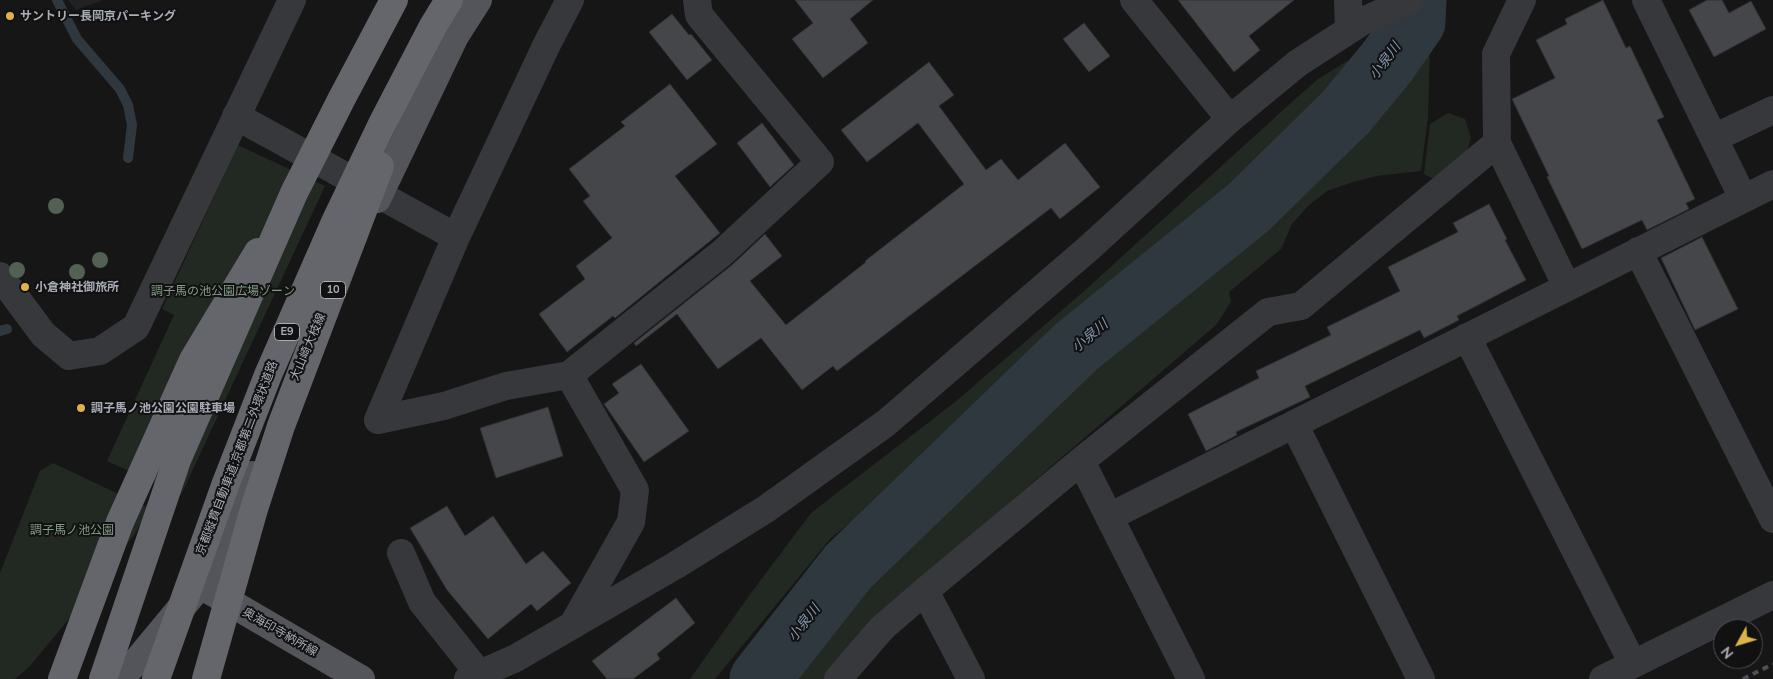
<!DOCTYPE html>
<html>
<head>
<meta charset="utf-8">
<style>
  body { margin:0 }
  #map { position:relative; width:1773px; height:679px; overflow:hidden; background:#161617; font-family:Mulish,sans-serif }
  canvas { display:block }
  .north { position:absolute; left:1713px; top:619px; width:50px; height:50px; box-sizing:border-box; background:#111112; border:1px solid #4e4f54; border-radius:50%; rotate:231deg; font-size:14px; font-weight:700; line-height:20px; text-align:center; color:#a9adb6 }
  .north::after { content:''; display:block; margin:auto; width:18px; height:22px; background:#dcb249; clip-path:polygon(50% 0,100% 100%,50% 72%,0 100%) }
</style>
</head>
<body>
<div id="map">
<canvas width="1773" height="679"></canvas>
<div class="north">N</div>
</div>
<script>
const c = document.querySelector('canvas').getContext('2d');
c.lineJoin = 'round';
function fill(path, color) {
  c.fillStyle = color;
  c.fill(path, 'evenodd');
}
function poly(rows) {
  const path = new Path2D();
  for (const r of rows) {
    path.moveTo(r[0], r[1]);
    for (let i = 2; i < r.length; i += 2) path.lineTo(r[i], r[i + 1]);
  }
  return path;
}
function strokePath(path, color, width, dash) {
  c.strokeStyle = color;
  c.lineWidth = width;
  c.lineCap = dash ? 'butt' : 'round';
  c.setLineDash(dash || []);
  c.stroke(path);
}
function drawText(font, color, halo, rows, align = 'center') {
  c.font = font + ' Mulish,"Noto Sans JP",sans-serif';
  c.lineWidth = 4;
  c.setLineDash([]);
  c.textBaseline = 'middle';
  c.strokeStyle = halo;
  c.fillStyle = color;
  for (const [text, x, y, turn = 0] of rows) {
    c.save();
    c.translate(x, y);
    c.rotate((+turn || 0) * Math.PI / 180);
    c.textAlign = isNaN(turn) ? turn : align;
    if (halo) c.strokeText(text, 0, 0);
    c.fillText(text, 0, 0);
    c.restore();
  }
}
fill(poly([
  [68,0,103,0,76,10]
]), '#222224');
fill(poly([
  [1430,43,1428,117,1421,171,1376,176,1350,183,1327,191,1308,206,1292,224,1281,249,1229,292,1231,302,1216,325,876,617,824,679,775,679,798,648,857,575,936,493,1000,447,1045,406,1069,381,1280,201,1361,137,1402,86,1420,45],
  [1347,61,1356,82,1308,129,1244,187,1162,255,1066,341,995,407,831,538,715,679,690,679,751,593,811,513,955,402,1083,292,1293,101,1318,79],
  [1448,113,1465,119,1471,138,1465,156,1434,179,1424,174,1430,124],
  [238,145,325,186,181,495,107,461,174,315,162,309],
  [53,463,150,509,134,535,78,608,29,667,15,679,0,679,0,573,40,471]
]), '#222923');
strokePath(poly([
  [57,0,77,39,120,89,128,105,132,125,128,158],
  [0,331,7,329]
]), '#30383f', 10);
strokePath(poly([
  [760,679,848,567,1076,347,1248,208,1346,112,1388,61,1415,22,1416,0]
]), '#30383f', 61);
const building = poly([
  [795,0,873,0,850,19,868,43,823,78,792,39,813,23,795,0],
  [1178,0,1294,0,1249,36,1260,50,1234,72,1178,0],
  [1603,0,1626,48,1630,46,1664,117,1657,120,1695,199,1686,203,1689,209,1647,230,1642,220,1582,249,1547,177,1549,176,1512,99,1555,78,1536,40,1567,24,1565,19,1603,0],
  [1707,0,1722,0,1729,13,1751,1,1766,29,1714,57,1689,10,1707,0],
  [672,14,689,35,691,34,712,60,687,80,649,32,672,14],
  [1084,23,1110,56,1089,72,1063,39,1084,23],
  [929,62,954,95,939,106,986,170,1001,159,1018,180,1065,143,1100,187,1060,219,1051,208,837,371,833,366,802,390,761,338,718,369,677,314,636,346,634,343,732,265,765,234,782,256,750,281,786,325,866,262,865,261,964,184,918,123,867,162,841,130,929,62],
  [670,84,717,144,675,176,720,233,615,318,613,316,567,352,539,314,585,279,576,266,612,238,583,201,590,196,569,169,625,126,621,122,670,84],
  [762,123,794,165,770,187,737,143,762,123],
  [1489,204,1507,239,1505,240,1526,280,1457,316,1459,320,1424,338,1420,330,1305,386,1310,397,1236,432,1237,435,1206,451,1188,414,1259,378,1256,371,1331,335,1327,327,1400,291,1388,267,1458,232,1453,223,1489,204],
  [1702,237,1738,309,1695,330,1661,258,1702,237],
  [641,364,689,431,644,462,604,404,619,393,612,384,641,364],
  [548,407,563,456,496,478,480,428,548,407],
  [447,506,465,536,493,516,526,564,543,551,571,583,537,611,531,604,488,639,447,590,410,528,447,506],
  [676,598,695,623,657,654,660,659,633,679,607,679,592,661,676,598]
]);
fill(building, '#45464a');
strokePath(building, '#303033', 1);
strokePath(poly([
  [1134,0,1230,119],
  [1348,0,1349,29],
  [1646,0,1743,198],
  [236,116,456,237,547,44,570,0],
  [1714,138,1773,110],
  [1497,143,1567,287],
  [456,237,378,420,444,406,506,386,569,375,722,253,820,162,699,15,697,0],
  [1638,251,1773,519],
  [0,276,43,334,69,356,100,351,136,327,292,0],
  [1467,337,1633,664],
  [569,375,635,490,631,522,574,623],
  [1294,424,1421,679],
  [1081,461,1191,679],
  [1109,517,1773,184],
  [401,553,422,602,480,675],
  [925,591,971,679],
  [468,679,516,658,676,565,766,509,886,423,1090,247,1230,119,1298,63,1363,21,1410,0],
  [838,679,882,628,925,591,1081,461,1268,312,1301,306,1497,143,1496,54,1522,0],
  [1603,679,1773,595]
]), '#37383c', 28);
strokePath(poly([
  [377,199,455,36,478,0],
  [207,589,361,679],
  [119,679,137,661,200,585,229,536,253,475]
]), '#54555b', 28);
strokePath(poly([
  [62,679,120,522,193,360,258,252]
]), '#64666c', 28);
strokePath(poly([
  [1743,679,1773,664]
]), '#4f5055', 4, [6, 5]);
strokePath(poly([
  [103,679,177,460,294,193,341,100,394,0],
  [156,679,226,483,268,375,335,222,383,122,433,26,449,0],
  [206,679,254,509,281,426,380,166]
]), '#64666c', 28);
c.fillStyle = '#526154';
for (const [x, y] of [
  [56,206],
  [100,260],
  [17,270],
  [77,272]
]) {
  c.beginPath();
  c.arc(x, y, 8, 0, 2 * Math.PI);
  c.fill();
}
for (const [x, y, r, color] of [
  [10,16,5,"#dcb249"],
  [25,287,5,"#dcb249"],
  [81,408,5,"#dcb249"]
]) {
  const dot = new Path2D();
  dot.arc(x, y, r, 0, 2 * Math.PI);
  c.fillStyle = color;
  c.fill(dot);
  strokePath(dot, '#111112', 2);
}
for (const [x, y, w] of [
  [333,290,25],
  [287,332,25]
]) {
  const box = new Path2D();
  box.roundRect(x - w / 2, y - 8.5, w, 17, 4);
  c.fillStyle = '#111112';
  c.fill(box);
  strokePath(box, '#a9adb6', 1);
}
drawText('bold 11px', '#a9adb6', null, [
  ["10",333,290],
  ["E9",287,332]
]);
drawText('bold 12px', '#a9adb6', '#111112', [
  ["サントリー長岡京パーキング",20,16],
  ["小倉神社御旅所",35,287],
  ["調子馬ノ池公園公園駐車場",91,408]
], 'left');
drawText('12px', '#839e86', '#111112', [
  ["調子馬の池公園広場ゾーン",223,291],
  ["調子馬ノ池公園",72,530]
]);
drawText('12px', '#a9adb6', '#111112', [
  ["大山崎大枝線",308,347,-67],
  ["京都縦貫自動車道;京都第二外環状道路",237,458,-69],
  ["奥海印寺納所線",280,632,30]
]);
drawText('italic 14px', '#8498ad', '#111112', [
  ["小泉川",1385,61,-53],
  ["小泉川",1090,336,-40],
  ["小泉川",804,623,-52]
]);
</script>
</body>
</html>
